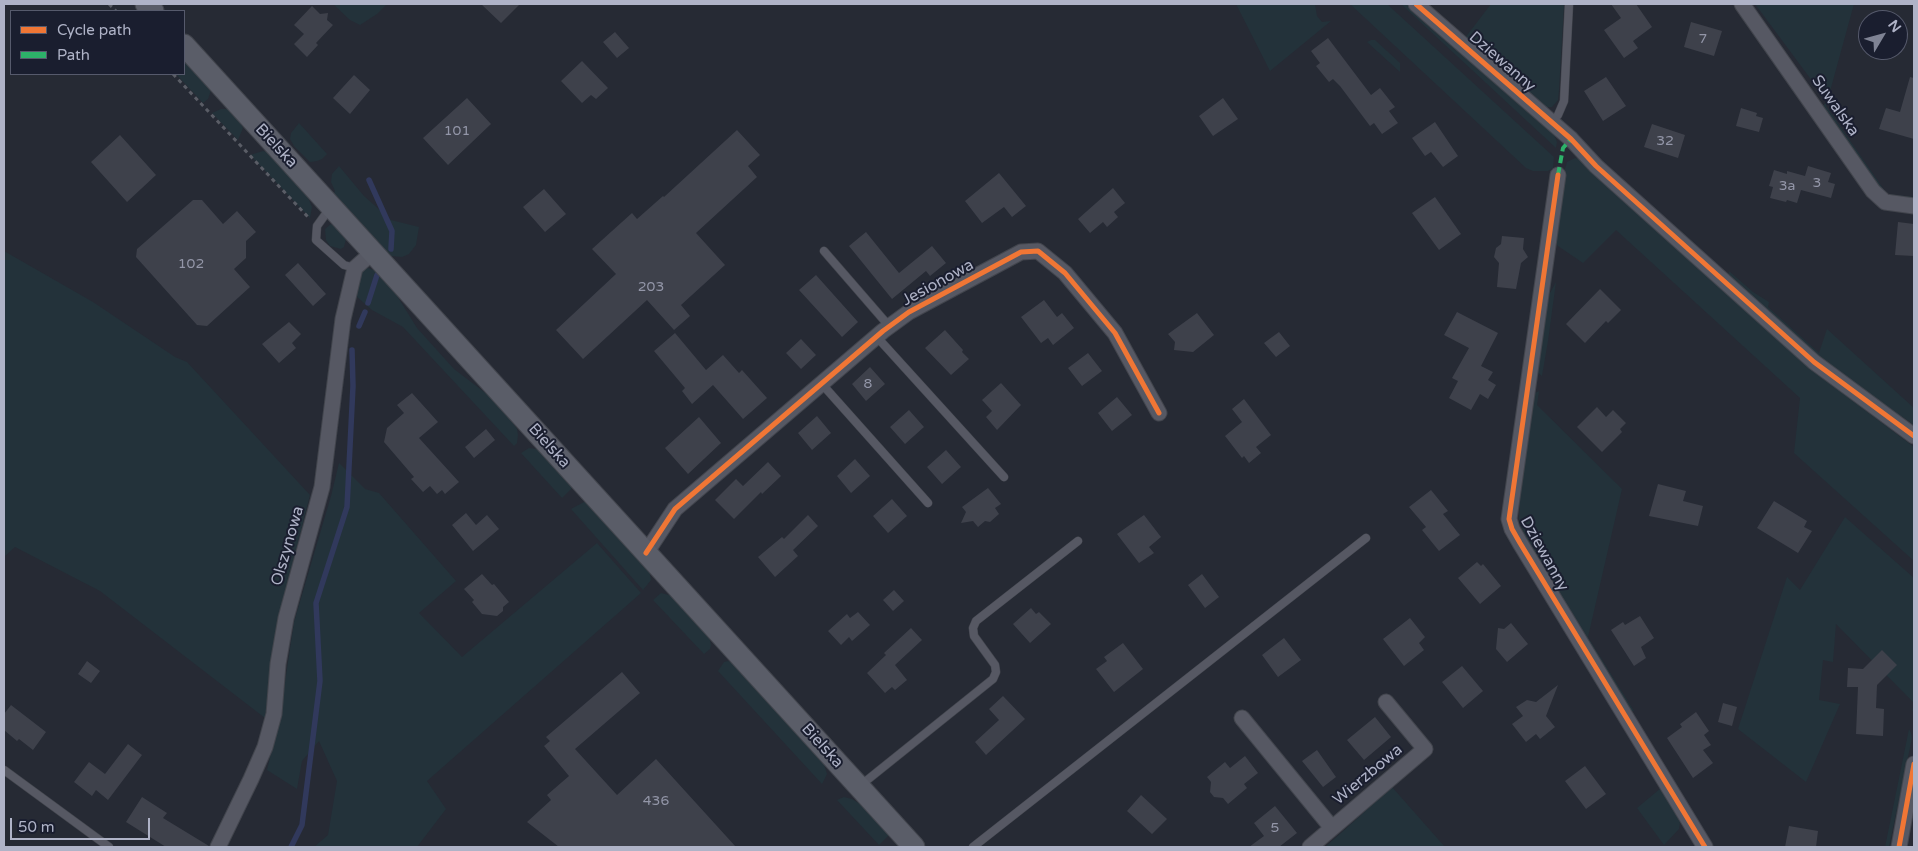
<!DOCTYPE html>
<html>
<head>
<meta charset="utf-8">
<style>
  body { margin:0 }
  #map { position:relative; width:1918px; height:851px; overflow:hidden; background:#262a34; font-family:"Varela Round",sans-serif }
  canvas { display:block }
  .frame { position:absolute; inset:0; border:5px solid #afb3c7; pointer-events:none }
  .legend { position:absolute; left:10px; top:10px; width:175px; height:65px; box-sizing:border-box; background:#1a1e2f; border:1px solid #565a6c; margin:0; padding:6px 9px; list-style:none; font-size:15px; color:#afb3c7 }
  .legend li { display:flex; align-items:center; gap:10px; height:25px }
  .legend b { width:25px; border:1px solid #565a6c }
  .north { position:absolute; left:1858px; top:10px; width:50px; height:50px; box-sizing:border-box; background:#1a1e2f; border:1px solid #565a6c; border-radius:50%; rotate:53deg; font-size:14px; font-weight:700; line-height:20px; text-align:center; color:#afb3c7 }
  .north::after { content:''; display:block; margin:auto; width:18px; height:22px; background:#7f8394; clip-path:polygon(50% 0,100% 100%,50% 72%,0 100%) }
  .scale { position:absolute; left:10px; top:818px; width:140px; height:22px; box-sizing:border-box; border:2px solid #afb3c7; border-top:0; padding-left:6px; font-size:15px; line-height:18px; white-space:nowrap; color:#afb3c7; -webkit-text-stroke:4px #1a1e2f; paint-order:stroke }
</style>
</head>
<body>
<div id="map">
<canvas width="1918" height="851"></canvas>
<div class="frame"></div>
<ul class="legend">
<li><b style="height:6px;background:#f07635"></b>Cycle path</li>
<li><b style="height:6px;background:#2db169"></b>Path</li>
</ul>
<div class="north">N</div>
<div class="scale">50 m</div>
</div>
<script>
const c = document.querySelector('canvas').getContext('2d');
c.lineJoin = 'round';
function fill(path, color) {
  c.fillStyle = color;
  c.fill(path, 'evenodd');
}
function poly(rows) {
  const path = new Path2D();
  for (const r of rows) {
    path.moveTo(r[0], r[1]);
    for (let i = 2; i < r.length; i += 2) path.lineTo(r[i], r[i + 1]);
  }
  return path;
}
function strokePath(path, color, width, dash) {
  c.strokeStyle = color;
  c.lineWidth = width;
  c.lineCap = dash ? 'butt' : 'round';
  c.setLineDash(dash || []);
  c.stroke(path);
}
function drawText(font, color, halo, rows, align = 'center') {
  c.font = font + ' "Varela Round",sans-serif';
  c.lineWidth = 4;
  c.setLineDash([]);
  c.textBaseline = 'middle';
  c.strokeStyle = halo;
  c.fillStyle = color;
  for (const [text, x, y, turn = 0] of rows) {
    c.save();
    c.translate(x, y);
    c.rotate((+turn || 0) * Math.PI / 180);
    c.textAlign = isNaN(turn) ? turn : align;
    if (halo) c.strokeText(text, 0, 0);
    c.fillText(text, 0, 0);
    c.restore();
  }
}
fill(poly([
  [333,4,387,4,377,14,360,25,350,20],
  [1236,4,1315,4,1317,16,1322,22,1331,21,1270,71],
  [1350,4,1387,4,1554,157,1553,168,1548,171,1533,171,1526,168],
  [1401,4,1409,4,1552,130,1557,142,1556,148],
  [1491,4,1564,4,1559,90,1558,100,1552,107,1545,107,1541,104,1465,38],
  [1755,4,1854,4,1826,106,1887,194,1914,197,1914,199,1890,197,1884,193,1823,106,1827,101],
  [1371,40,1375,40,1400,63,1400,72,1367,42],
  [184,58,211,90,208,99,203,103,176,74,184,74],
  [221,109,228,109,236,115,240,121,243,128,238,140,212,113],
  [299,123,327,154,322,159,317,161,310,162,294,146,290,139,291,133],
  [263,151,269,153,306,193,312,207,310,218,250,155],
  [1575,158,1581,159,1813,371,1914,447,1914,561,1794,453,1800,398,1616,230,1583,263,1558,246,1555,242,1563,175,1567,162],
  [339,166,364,196,391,220,419,227,416,245,409,254,402,257,391,256,334,193,335,191,331,182,332,174],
  [331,224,336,226,346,239,344,247,341,249,330,246,326,240,325,229],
  [4,251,93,302,175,357,187,362,310,495,279,619,265,718,100,591,15,547,4,557],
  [368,268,378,272,391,286,417,328,454,369,492,398,509,417,517,429,518,435,517,443,514,446,403,327,372,310,356,296,355,287,363,269],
  [1729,271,1753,292,1769,302,1768,307,1819,353,1827,329,1914,408,1914,425,1853,383,1817,356,1728,275],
  [1556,282,1548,341,1542,376,1536,371,1542,323,1550,293],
  [1539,391,1537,405,1622,489,1588,637,1634,711,1629,711,1584,637,1525,536,1519,521,1520,486,1533,394],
  [529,448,536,449,542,453,572,486,571,489,562,498,521,453],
  [339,463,365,489,379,493,456,581,419,613,462,657,597,543,641,593,427,781,446,809,417,847,314,847,328,835,337,781,319,741,302,761,297,789,267,770,280,716,294,622,331,496],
  [584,502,587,502,649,570,651,580,643,590,571,509],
  [1845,517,1914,578,1914,710,1912,711,1914,703,1836,624,1833,662,1823,660,1819,700,1840,704,1806,782,1738,729,1787,577,1800,590],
  [661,593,673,596,709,636,711,645,710,649,704,654,653,600],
  [728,661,733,663,823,761,827,774,822,784,718,671,724,662],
  [1909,729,1911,733,1912,738,1889,847,1885,847],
  [1392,787,1445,847,1325,847,1341,833],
  [1661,788,1679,815,1680,822,1679,829,1664,845,1637,808],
  [844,797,852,799,863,806,889,835,879,845,837,800]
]), '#23323a');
strokePath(poly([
  [369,180,392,231,391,249],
  [368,303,377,275],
  [359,326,365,312],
  [291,847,302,825,320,681,316,603,347,507,353,386,352,350]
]), '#31395c', 5.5);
fill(poly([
  [481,4,520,4,501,23],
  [1611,4,1636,4,1652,27,1633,41,1638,48,1624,58,1604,30,1621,18],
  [312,6,320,14,328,13,327,20,333,25,316,43,318,45,307,57,294,44,304,34,294,25],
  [1691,22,1722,31,1714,56,1684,47],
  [615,32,629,48,617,58,603,42],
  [1328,38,1371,95,1380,88,1395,107,1389,111,1398,123,1382,134,1374,123,1370,126,1340,86,1333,79,1329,82,1316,66,1320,63,1311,51],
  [582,61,608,88,596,99,591,95,582,103,561,81],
  [354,75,370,90,350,114,333,98],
  [1606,77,1626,106,1603,121,1584,91],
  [1910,77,1914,78,1914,139,1879,129,1886,108,1900,112],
  [467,98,491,124,448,165,423,138],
  [1223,98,1238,119,1213,136,1199,116],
  [1741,108,1757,113,1756,116,1763,118,1759,132,1736,126],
  [1435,122,1458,156,1443,167,1431,152,1425,156,1412,138],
  [1652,124,1685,135,1678,158,1644,147],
  [737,130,760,155,748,166,757,177,696,233,725,265,681,305,690,316,674,330,647,300,583,359,556,330,616,274,592,249,632,213,637,219,663,196,664,197],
  [120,135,156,175,127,202,91,162],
  [1808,166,1831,173,1828,182,1835,184,1831,198,1801,190,1797,203,1787,200,1786,202,1770,198,1773,187,1769,186,1774,170,1787,174,1787,171,1805,176],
  [999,173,1026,206,1012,217,1004,207,982,223,965,201],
  [1113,188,1125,203,1114,212,1118,217,1107,227,1103,222,1090,233,1078,219],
  [544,189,566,214,545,232,523,207],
  [1435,197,1461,234,1439,250,1412,213],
  [193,200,202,200,223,224,237,211,256,232,246,241,246,258,234,269,250,287,207,326,197,325,136,257,137,249],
  [1898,222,1914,224,1914,256,1895,255],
  [866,232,899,273,932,246,946,263,930,276,926,271,892,299,849,246],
  [1502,236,1524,238,1523,249,1528,257,1521,263,1516,289,1497,287,1499,263,1494,257,1496,248,1501,244],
  [298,263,326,294,313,306,285,275],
  [816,275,858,322,842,337,799,290],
  [1600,289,1621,310,1608,323,1606,321,1585,343,1566,324],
  [1044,300,1057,317,1062,313,1074,328,1053,345,1048,338,1041,343,1021,317],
  [1457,312,1498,333,1481,366,1493,372,1488,380,1496,385,1488,399,1480,394,1471,410,1449,398,1458,381,1452,378,1469,348,1444,335],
  [1197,313,1214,335,1193,352,1174,350,1175,342,1168,334],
  [289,322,301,334,292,343,296,348,279,363,262,344],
  [945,330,963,350,962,352,969,359,951,375,925,348],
  [1279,332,1290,346,1276,357,1264,343],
  [675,333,706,370,723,355,739,373,742,370,767,398,743,419,713,385,692,404,682,391,685,388,654,351],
  [801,339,816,355,801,369,786,353],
  [1088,353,1102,371,1082,386,1068,368],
  [870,367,885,384,866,401,852,384],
  [1001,383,1021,405,997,430,986,417,992,411,982,400],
  [412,393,438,422,419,438,459,482,445,494,442,490,437,494,430,486,423,492,411,479,414,477,384,442,387,428,404,413,397,405],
  [1117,397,1132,415,1112,431,1098,413],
  [1244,399,1271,435,1256,447,1261,453,1249,463,1244,456,1242,458,1225,436,1242,422,1232,409],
  [1597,407,1606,417,1613,410,1626,423,1620,429,1622,432,1602,452,1577,427],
  [909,410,924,427,905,444,890,427],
  [817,416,831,433,812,450,798,433],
  [699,417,721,443,688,474,665,448],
  [486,429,495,440,474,458,465,447],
  [946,450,961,467,942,484,927,467],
  [855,459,870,476,851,493,837,476],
  [768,462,781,476,762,494,761,492,734,519,715,500,736,479,743,486],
  [1658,484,1686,491,1683,501,1703,506,1698,526,1649,516],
  [988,488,1001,504,995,508,999,514,990,522,985,521,978,527,973,521,961,523,966,512,962,507],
  [1431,490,1448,511,1443,514,1460,535,1439,551,1422,530,1426,527,1409,507],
  [892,499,907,516,888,533,873,516],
  [1774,501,1807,521,1804,527,1812,531,1798,553,1757,528],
  [466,513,476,525,487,515,499,529,473,551,452,525],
  [808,515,818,526,793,550,798,556,775,577,758,557,782,537,784,539],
  [1144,515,1161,537,1149,547,1154,553,1139,563,1117,534],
  [1477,562,1481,566,1483,564,1501,586,1480,604,1458,578],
  [482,574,492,585,494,584,509,602,503,607,503,611,497,616,482,614,472,602,474,600,464,589],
  [1202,574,1219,597,1205,608,1188,585],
  [894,590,904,601,893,611,883,600],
  [1031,608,1036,614,1039,612,1051,624,1030,643,1013,624],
  [858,612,870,625,852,641,849,637,841,645,828,631,847,614,850,618],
  [1640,616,1654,638,1641,647,1646,658,1634,666,1611,630,1623,622,1625,625],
  [1410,618,1425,637,1419,643,1424,650,1404,666,1383,639],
  [1511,623,1528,644,1507,662,1496,649,1498,628,1504,629],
  [911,628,922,640,895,665,907,680,895,690,892,687,885,693,867,673,886,655,884,653],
  [1284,638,1301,660,1278,677,1262,655],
  [1123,643,1143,669,1114,692,1096,669,1107,661,1104,657],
  [1882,650,1897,665,1877,685,1876,708,1884,709,1883,736,1856,734,1858,687,1847,687,1848,668,1863,669],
  [87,661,100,671,91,683,78,674],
  [1462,666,1483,691,1463,708,1442,682],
  [622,672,640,693,575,749,617,795,656,759,736,847,559,847,527,822,551,800,547,795,569,776,544,746,550,741,546,737],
  [1558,685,1546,716,1555,727,1540,739,1536,734,1526,742,1512,724,1523,716,1516,707,1527,700,1536,702],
  [1003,696,1025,719,986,755,975,742,999,720,989,709],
  [1723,703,1737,707,1732,726,1718,722],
  [11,705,46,732,33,750,19,739,17,741,4,730,4,714],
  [1696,712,1709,731,1704,735,1711,745,1703,750,1713,763,1693,778,1667,738,1682,727,1680,724],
  [1375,717,1391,737,1364,760,1347,740],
  [128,744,142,755,108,800,96,790,92,796,74,782,89,762,105,774],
  [1317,750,1336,777,1323,787,1302,761],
  [1245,756,1258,773,1244,784,1247,788,1228,804,1223,798,1214,797,1210,792,1211,782,1207,777,1225,762,1230,768],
  [1585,766,1606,794,1586,809,1565,781],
  [1141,795,1167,819,1152,834,1127,811],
  [142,797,167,813,163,818,209,846,209,847,166,847,126,822],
  [1275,806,1297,833,1279,847,1249,847,1264,836,1254,823],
  [1789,826,1818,831,1816,847,1785,847]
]), '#3e414b');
const service = poly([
  [1552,122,1558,115,1564,101,1569,4],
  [330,208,317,226,316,240,344,265,355,268],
  [824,251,889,326],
  [876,336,1004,477],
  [821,383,928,503],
  [4,770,109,847],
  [861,785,993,679,996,672,995,665,974,636,973,628,976,621,1078,541],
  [973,847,1366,538]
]);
const minor = poly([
  [1416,4,1571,139,1596,166,1814,362,1914,436],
  [1742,4,1873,191,1885,202,1914,206],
  [1558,175,1509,519,1512,529,1520,543,1705,847],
  [646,553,675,509,883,331,909,312,1021,252,1038,251,1065,273,1115,333,1159,413],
  [1242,718,1332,828],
  [218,847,251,779,265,747,274,714,278,664,286,618,322,487,343,319,355,268,373,252],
  [1310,847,1425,749,1386,702],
  [1899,847,1914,764]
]);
const secondary = poly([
  [146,4,153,11],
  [184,45,914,847]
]);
strokePath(service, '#42454d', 9);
strokePath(minor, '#42454d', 17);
strokePath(secondary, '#42454d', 23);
strokePath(poly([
  [109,4,116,11],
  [173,74,308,217]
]), '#5a5d66', 3, [4, 4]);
strokePath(service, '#565863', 8);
strokePath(minor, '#565863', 15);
strokePath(secondary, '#5a5d68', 21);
strokePath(poly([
  [1558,175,1563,148,1571,139]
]), '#2db169', 4, [8, 4]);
strokePath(poly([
  [1416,4,1571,139,1596,166,1814,362,1914,436],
  [1558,175,1509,519,1512,529,1520,543,1705,847],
  [646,553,675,509,883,331,909,312,1021,252,1038,251,1065,273,1115,333,1159,413],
  [1899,847,1914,764]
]), '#f07635', 5);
drawText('14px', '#9396a8', null, [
  ["7",1703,39],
  ["101",457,131],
  ["32",1665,141],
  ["3",1817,183],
  ["3a",1787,186],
  ["102",191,264],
  ["203",651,287],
  ["8",868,384],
  ["436",656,801],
  ["5",1275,828]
]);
drawText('16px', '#afb3c7', '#1a1e2f', [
  ["Dziewanny",1502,62,41],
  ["Suwalska",1835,106,55],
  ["Bielska",276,146,47],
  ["Jesionowa",938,283,-29],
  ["Bielska",549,446,48],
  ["Olszynowa",288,546,-74],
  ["Dziewanny",1544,554,61],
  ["Bielska",822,746,48],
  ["Wierzbowa",1368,775,-40]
]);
</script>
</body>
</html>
